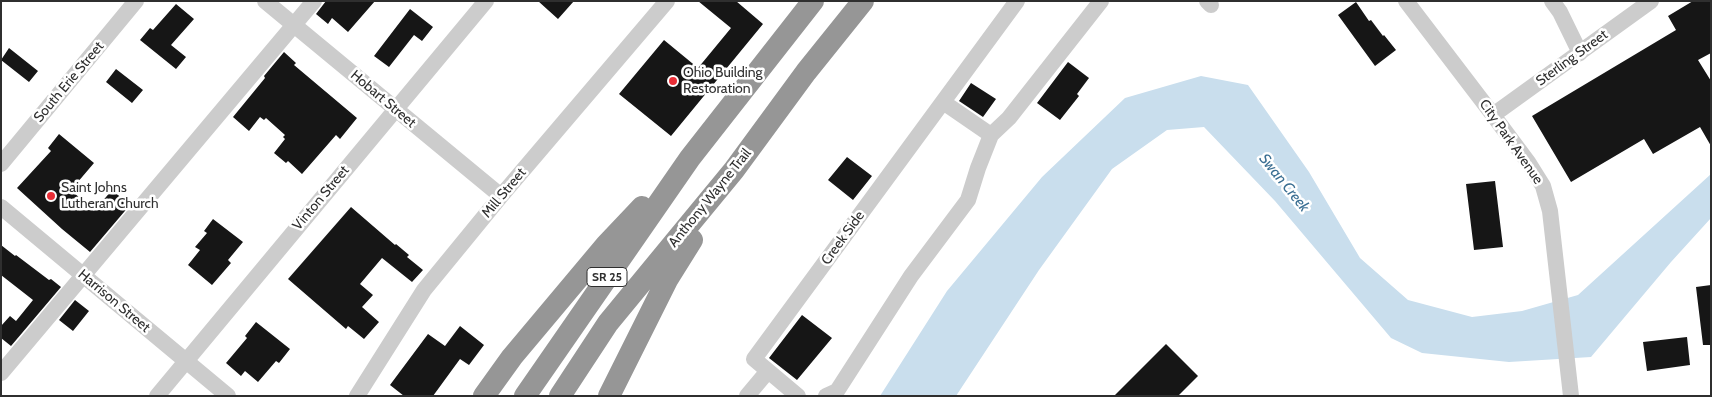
<!DOCTYPE html>
<html>
<head>
<meta charset="utf-8">
<style>
  body { margin:0 }
  #map { position:relative; width:1712px; height:397px; overflow:hidden; background:#fff; font-family:Cabin,sans-serif }
  canvas { display:block }
  .frame { position:absolute; inset:0; border:2px solid #2f2f2f; pointer-events:none }
</style>
</head>
<body>
<div id="map">
<canvas width="1712" height="397"></canvas>
<div class="frame"></div>
</div>
<script>
const c = document.querySelector('canvas').getContext('2d');
c.lineJoin = 'round';
function fill(path, color) {
  c.fillStyle = color;
  c.fill(path, 'evenodd');
}
function poly(rows) {
  const path = new Path2D();
  for (const r of rows) {
    path.moveTo(r[0], r[1]);
    for (let i = 2; i < r.length; i += 2) path.lineTo(r[i], r[i + 1]);
  }
  return path;
}
function strokePath(path, color, width, dash) {
  c.strokeStyle = color;
  c.lineWidth = width;
  c.lineCap = dash ? 'butt' : 'round';
  c.setLineDash(dash || []);
  c.stroke(path);
}
function drawText(font, color, halo, rows, align = 'center') {
  c.font = font + ' Cabin,sans-serif';
  c.lineWidth = 5;
  c.setLineDash([]);
  c.textBaseline = 'middle';
  c.strokeStyle = halo;
  c.fillStyle = color;
  for (const [text, x, y, turn = 0] of rows) {
    c.save();
    c.translate(x, y);
    c.rotate((+turn || 0) * Math.PI / 180);
    c.textAlign = isNaN(turn) ? turn : align;
    if (halo) c.strokeText(text, 0, 0);
    c.fillText(text, 0, 0);
    c.restore();
  }
}
fill(poly([
  [1201,76,1248,85,1309,172,1360,258,1408,300,1472,317,1522,311,1578,295,1711,174,1711,218,1671,262,1591,357,1509,362,1422,353,1391,338,1275,201,1204,127,1167,130,1112,169,1039,270,956,396,880,396,947,291,1042,177,1125,98]
]), '#c9deed');
fill(poly([
  [326,1,375,1,348,32,332,18,328,24,316,14],
  [538,1,574,1,558,19],
  [698,1,736,1,763,24,671,136,619,94,664,40,698,68,731,28],
  [1693,1,1711,1,1711,53,1698,60,1711,81,1711,146,1700,127,1653,154,1644,139,1571,182,1532,116,1676,30,1668,16],
  [1356,2,1369,21,1371,20,1383,36,1384,35,1396,50,1375,66,1338,15],
  [176,4,194,19,171,45,186,57,176,69,140,40,150,28,153,30],
  [410,9,433,27,422,41,414,35,389,67,374,56],
  [9,48,38,71,29,82,1,60],
  [284,52,296,63,294,65,357,118,340,139,336,135,302,174,288,161,286,163,274,153,285,139,283,137,285,135,266,118,264,120,260,117,249,131,233,117,265,78,264,76],
  [1068,62,1089,78,1077,94,1079,96,1060,120,1037,103],
  [116,69,143,90,132,103,106,82],
  [971,83,996,99,983,117,959,101],
  [59,134,94,163,71,190,94,211,112,190,130,205,90,252,62,229,17,188,51,151,48,148],
  [847,157,872,176,853,200,828,180],
  [1495,181,1503,247,1474,250,1466,184],
  [351,207,395,245,396,244,409,255,407,257,423,270,412,282,382,258,360,284,373,295,362,307,379,322,364,339,348,326,346,329,288,279],
  [213,219,243,242,228,260,231,263,212,285,188,265,200,250,195,247,207,233,204,231],
  [1,245,15,256,16,255,49,280,51,279,61,287,11,346,1,338,1,326,10,316,16,321,33,300,1,275],
  [1711,285,1711,345,1703,345,1696,287],
  [75,300,89,311,73,331,59,320],
  [802,315,832,338,797,380,769,358],
  [256,322,290,349,279,363,276,361,258,382,245,371,241,376,226,363,247,338,245,336],
  [460,326,484,345,469,365,460,359,433,396,404,396,390,385,428,334,445,346],
  [1687,337,1690,365,1647,371,1643,342],
  [1166,344,1198,376,1178,396,1114,396]
]), '#161616');
strokePath(poly([
  [265,1,501,196],
  [1207,1,1211,5],
  [1406,1,1493,115,1528,162,1543,186,1550,211,1571,396],
  [1552,1,1560,12,1580,53],
  [943,102,991,135],
  [1493,115,1651,1],
  [1,164,136,1],
  [1,207,228,396],
  [1,373,314,1],
  [157,396,486,1],
  [357,396,424,290,501,196,667,1],
  [747,396,768,371],
  [798,396,754,359,1017,1],
  [826,396,837,391,911,276,968,200,978,168,991,135,1009,118,1101,1]
]), '#ccc', 16);
strokePath(poly([
  [484,396,512,357,606,245,642,207],
  [525,396,690,158,813,1],
  [560,396,608,323,734,170,806,72,863,1],
  [609,396,667,280,692,240]
]), '#969696', 22);
for (const [x, y, r, color] of [
  [673,81,5,"#e92e37"],
  [51,196,5,"#e92e37"]
]) {
  const dot = new Path2D();
  dot.arc(x, y, r, 0, 2 * Math.PI);
  c.fillStyle = color;
  c.fill(dot);
  strokePath(dot, '#fff', 2);
}
for (const [x, y, w] of [
  [607,277,40]
]) {
  const box = new Path2D();
  box.roundRect(x - w / 2, y - 9.5, w, 19, 4);
  c.fillStyle = '#fff';
  c.fill(box);
  strokePath(box, '#2f2f2f', 1);
}
drawText('bold 12px', '#2f2f2f', null, [
  ["SR 25",607,277]
]);
drawText('14px', '#2f2f2f', '#fff', [
  ["Sterling Street",1572,58,-36],
  ["South Erie Street",69,82,-50],
  ["Hobart Street",383,99,40],
  ["City Park Avenue",1511,142,55],
  ["Mill Street",504,193,-50],
  ["Vinton Street",321,198,-50],
  ["Anthony Wayne Trail",710,198,-51],
  ["Creek Side",843,238,-54],
  ["Harrison Street",114,301,40]
]);
drawText('14px', '#2f2f2f', '#fff', [
  ["Ohio Building",683,73],
  ["Restoration",683,89],
  ["Saint Johns",61,188],
  ["Lutheran Church",61,204]
], 'left');
drawText('italic 15px', '#3b6f93', '#fff', [
  ["Swan Creek",1284,183,51]
]);
</script>
</body>
</html>
